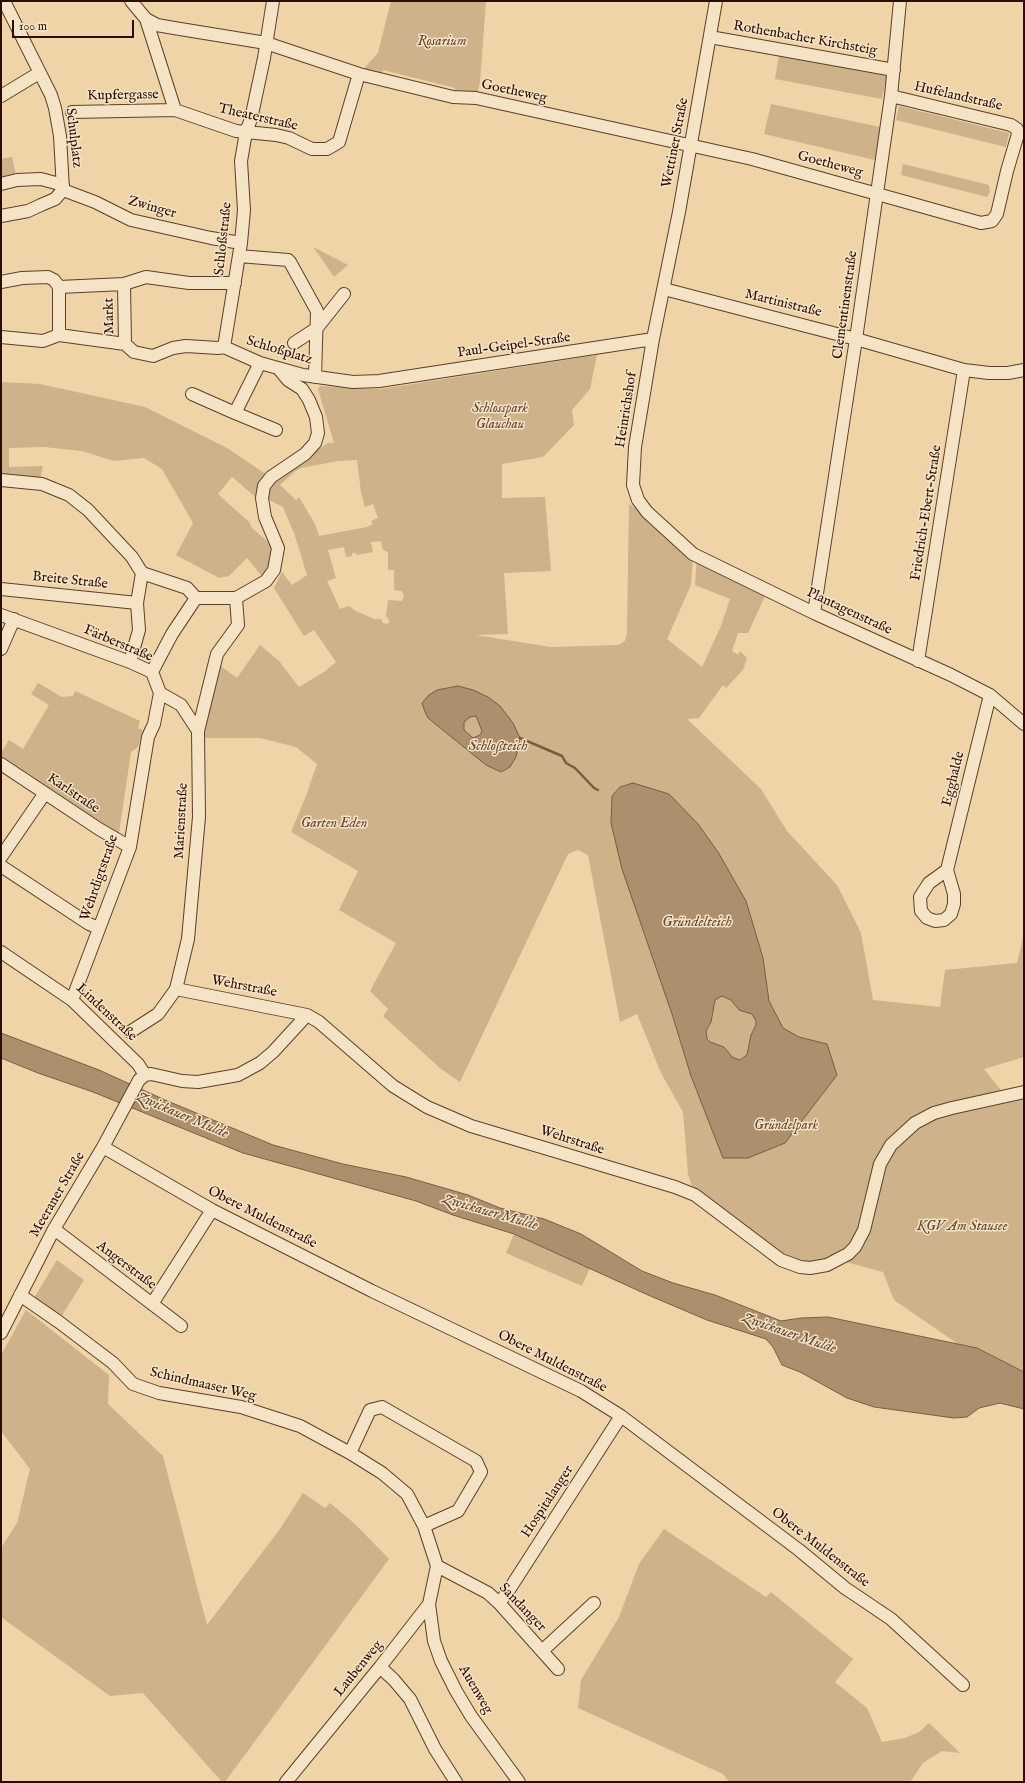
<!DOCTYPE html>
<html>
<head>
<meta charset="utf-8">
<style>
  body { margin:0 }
  #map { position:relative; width:1025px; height:1783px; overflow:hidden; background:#eed4a6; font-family:"IM FELL English",serif }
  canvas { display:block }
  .frame { position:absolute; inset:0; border:2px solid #2c0d01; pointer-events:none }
  .scale { position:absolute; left:12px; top:20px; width:122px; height:18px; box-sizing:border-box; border:2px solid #2c0d01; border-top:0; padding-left:5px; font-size:12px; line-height:14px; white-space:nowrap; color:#2c0d01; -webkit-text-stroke:3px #f4e3c5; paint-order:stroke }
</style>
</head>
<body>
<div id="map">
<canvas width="1025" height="1783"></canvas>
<div class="frame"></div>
<div class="scale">100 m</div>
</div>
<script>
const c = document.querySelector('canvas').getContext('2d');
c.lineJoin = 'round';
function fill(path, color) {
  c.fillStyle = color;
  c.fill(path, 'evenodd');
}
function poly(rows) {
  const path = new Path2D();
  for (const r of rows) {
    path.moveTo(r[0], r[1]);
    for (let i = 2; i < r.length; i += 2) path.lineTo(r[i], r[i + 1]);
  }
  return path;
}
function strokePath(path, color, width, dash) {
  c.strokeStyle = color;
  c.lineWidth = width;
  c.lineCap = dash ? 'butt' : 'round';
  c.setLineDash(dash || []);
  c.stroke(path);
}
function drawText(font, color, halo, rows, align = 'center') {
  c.font = font + ' "IM FELL English",serif';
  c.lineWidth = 3;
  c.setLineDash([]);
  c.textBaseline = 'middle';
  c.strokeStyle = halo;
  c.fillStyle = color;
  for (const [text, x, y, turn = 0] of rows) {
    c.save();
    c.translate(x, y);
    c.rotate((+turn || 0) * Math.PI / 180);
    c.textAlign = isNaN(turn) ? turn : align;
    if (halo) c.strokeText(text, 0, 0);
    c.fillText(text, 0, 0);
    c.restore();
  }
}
fill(poly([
  [391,1,486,1,480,82,476,98,453,97,455,88,383,70,380,79,359,74,378,53],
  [779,55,887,74,882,99,775,79],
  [771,104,880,127,875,160,764,134],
  [899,106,1009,133,1006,147,896,120],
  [12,157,17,180,1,184,1,159],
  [903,164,989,185,990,192,987,197,901,175],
  [314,248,315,248,348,265,334,277],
  [597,355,590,389,572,410,574,425,543,457,502,464,502,498,545,497,551,571,504,573,508,634,475,635,551,647,618,645,625,641,627,633,629,504,662,526,693,554,691,585,667,639,702,667,721,626,730,599,695,585,697,556,766,594,748,633,738,633,732,651,738,655,740,651,747,658,743,670,726,688,723,685,699,718,687,719,761,789,787,831,837,885,861,933,873,1000,940,1007,945,970,1017,963,1024,934,1024,1057,984,1069,1005,1095,1024,1092,1024,1372,977,1348,958,1344,894,1300,883,1272,838,1260,800,1267,695,1195,688,1174,683,1112,661,1073,637,1014,620,1022,588,855,578,850,568,854,460,1082,441,1069,383,1016,388,1009,370,991,396,943,339,910,358,871,291,832,306,796,317,764,296,747,260,738,204,738,204,728,218,664,237,678,260,645,279,661,299,687,324,672,336,662,314,630,304,636,274,588,282,572,292,585,307,575,294,533,283,507,265,498,258,499,232,477,218,494,250,523,251,527,276,549,264,579,247,558,229,576,219,578,176,555,193,523,162,469,144,458,114,461,82,451,44,447,9,448,9,467,43,466,40,480,1,475,1,382,40,384,145,407,227,448,273,479,328,443,334,443,318,389,320,386,381,389],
  [357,460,361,492,365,507,373,504,378,518,371,521,373,524,367,527,319,536,315,524,299,497,296,500,280,485,294,472,301,468,338,461],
  [381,541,383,550,388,552,388,570,394,570,394,590,402,591,404,595,402,601,388,600,386,616,389,620,389,623,386,624,383,623,381,619,374,619,356,611,349,606,340,609,327,581,336,578,328,550,344,547,346,557,352,556,352,553,355,553,357,555,373,552,371,542],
  [38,683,62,697,73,696,75,691,140,721,138,728,143,730,138,747,131,752,119,833,116,833,1,757,1,753,9,740,23,749,49,705,31,694],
  [514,1234,590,1268,582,1286,506,1253],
  [57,1260,84,1280,61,1317,34,1298],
  [26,1310,109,1375,108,1404,163,1456,207,1625,280,1529,303,1493,325,1508,330,1503,355,1524,389,1559,225,1782,222,1782,143,1693,110,1696,1,1617,1,1548,17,1523,30,1469,1,1431,1,1355],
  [664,1529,766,1597,771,1592,853,1659,835,1682,867,1708,882,1742,905,1738,919,1732,929,1723,960,1753,942,1751,923,1763,910,1782,729,1782,723,1774,578,1708,581,1680,619,1617,639,1564]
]), '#cdb28a');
const water = poly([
  [458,686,473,690,488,697,500,706,513,723,520,738,516,757,510,767,501,772,486,765,428,718,425,712,422,703,429,695,437,690,458,686],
  [476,716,482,731,480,735,473,738,464,730,464,722,470,717,476,716],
  [633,783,669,794,698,824,718,852,746,901,763,958,769,1001,783,1028,799,1037,827,1044,837,1075,785,1143,748,1158,723,1158,691,1076,672,1014,622,869,611,823,612,796,620,787,633,783],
  [722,996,731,1000,739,1010,752,1014,756,1021,756,1025,751,1035,747,1055,740,1060,732,1057,724,1047,710,1042,707,1039,706,1031,711,1022,715,1000,722,996],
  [1,1033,99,1070,165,1100,273,1145,343,1164,406,1177,468,1195,500,1208,544,1219,581,1234,642,1271,673,1283,715,1295,781,1321,801,1318,828,1317,977,1348,1024,1372,1024,1409,1000,1403,979,1408,967,1417,954,1418,874,1407,847,1398,800,1372,782,1365,773,1347,766,1339,707,1320,648,1295,514,1234,453,1215,416,1201,243,1153,93,1092,38,1073,1,1058,1,1033]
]);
fill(water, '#ac906e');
strokePath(water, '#795c42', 1);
strokePath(poly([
  [520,738,562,756,566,763,575,768,594,788,598,790]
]), '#795c42', 2.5);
const minor = poly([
  [4,1,51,95,55,108,60,136,63,190,95,202,131,220,211,238,241,243],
  [131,1,146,19,175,110],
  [716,1,679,212,653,339,635,447,633,485,638,500,647,512,693,554,814,613,951,675,990,695,1024,724],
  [146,19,157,25,174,28,266,43,359,74,453,97,476,98,752,159,981,223,992,221,997,214,1007,171,1018,134,1017,129,1011,125,891,96],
  [710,37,894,70],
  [1,96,39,73],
  [72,112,175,110,236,131,276,135,289,138,312,149,327,149,339,142,359,74],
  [1,184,17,180,41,179,63,185],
  [1,216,28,211,41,205,55,199,63,190],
  [239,256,288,260,290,262,317,311,315,377],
  [1,282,22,278,48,277,54,280,59,287],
  [124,284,125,344],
  [59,287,124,284,146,277,189,283,235,283],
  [664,289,856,339,964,370,989,373,1008,373,1024,370],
  [59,335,125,344],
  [59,335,59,287],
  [1,337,43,341,59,335],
  [294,343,317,328,344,294],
  [125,344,134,352,153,356,173,348,186,346,218,348,224,347,260,363,303,375,353,382,379,381,653,339],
  [224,347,241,243,244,210,241,161,246,132,251,119,264,58,273,1],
  [260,363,235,413,276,430],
  [192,394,235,413],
  [1,480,42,484,69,495,88,510,132,557,142,573,187,588,196,598],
  [1,589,137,603],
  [196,598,236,598],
  [236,598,266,581,274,570,278,548,265,517,262,498,264,486,271,477,305,454,315,443,318,433,316,417,309,400,302,389,288,380,278,368],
  [814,613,856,339,891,96,900,1],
  [1,615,130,662,152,672,160,693,181,705,198,731],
  [1,649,14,619],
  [918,661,964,370],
  [130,662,139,630,137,603,142,573],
  [152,672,172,634,196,598],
  [1,764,99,829,130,847],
  [1,857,45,793],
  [1,866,89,924,99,928],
  [947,870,929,883,920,897,921,911,927,918,935,921,944,920,951,914,954,904,954,894,947,870,990,695],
  [1,952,72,1000,138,1064,145,1075],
  [176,989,307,1015,319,1022,393,1086,427,1107,471,1126,675,1187,695,1195,781,1260,800,1267,810,1268,827,1265,848,1254,855,1247,864,1230,880,1164,891,1145,915,1123,934,1113,952,1108,1024,1092],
  [72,1000,130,847,148,737,154,724,160,693],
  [130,1032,158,1014,176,989,188,939,199,817,198,731,217,654,238,625,236,598],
  [145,1075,151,1074,182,1081,198,1082,238,1075,260,1063,273,1052,307,1015],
  [103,1147,212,1210,372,1291,581,1391,621,1416,799,1550,845,1588,891,1619,963,1685],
  [54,1229,181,1326],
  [20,1295,59,1322,113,1363,133,1384,159,1393,241,1407,300,1426,350,1453,382,1473,407,1494,424,1526,437,1566,429,1604,380,1667,286,1782],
  [152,1304,212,1210],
  [1,1333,54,1229,103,1147,139,1080,145,1075],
  [350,1453,370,1410,382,1407,476,1461,481,1472,458,1511,424,1526],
  [437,1566,488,1593,499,1603,558,1669],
  [499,1603,507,1593,621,1416],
  [429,1604,434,1641,441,1661,456,1691,471,1716,519,1782],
  [542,1651,594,1603],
  [380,1667,394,1680,410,1699,435,1749,456,1782]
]);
strokePath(minor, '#5c3f2a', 14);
strokePath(minor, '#f4e3c5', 12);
drawText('14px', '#2c0d01', '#f4e3c5', [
  ["Rothenbacher Kirchsteig",805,39,10],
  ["Goetheweg",514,92,12],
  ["Kupfergasse",123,96,-1],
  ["Hufelandstraße",958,97,13],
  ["Theaterstraße",258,118,13],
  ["Schulplatz",73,138,83],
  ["Wettiner Straße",676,143,-79],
  ["Goetheweg",830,165,15],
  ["Zwinger",152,208,16],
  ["Schloßstraße",224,239,-84],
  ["Martinistraße",783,304,14],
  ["Clementinenstraße",846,305,-82],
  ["Markt",110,316,-91],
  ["Paul-Geipel-Straße",514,346,-8],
  ["Schloßplatz",279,351,17],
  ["Heinrichshof",627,410,-81],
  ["Friedrich-Ebert-Straße",927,513,-81],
  ["Breite Straße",70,581,6],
  ["Plantagenstraße",849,612,25],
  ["Färberstraße",118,644,23],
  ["Egghalde",954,779,-76],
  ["Karlstraße",73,794,34],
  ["Marienstraße",182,821,-87],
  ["Wehrdigtstraße",100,878,-71],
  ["Wehrstraße",244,987,11],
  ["Lindenstraße",106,1013,43],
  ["Wehrstraße",572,1141,18],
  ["Meeraner Straße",58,1195,-60],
  ["Obere Muldenstraße",262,1218,27],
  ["Angerstraße",126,1266,37],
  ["Obere Muldenstraße",552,1362,27],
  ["Schindmaaser Weg",203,1385,13],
  ["Hospitalanger",548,1502,-57],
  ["Obere Muldenstraße",820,1548,38],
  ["Sandanger",522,1608,46],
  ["Laubenweg",359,1669,-51],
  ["Auenweg",475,1690,60]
]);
drawText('italic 14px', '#644731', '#f4e3c5', [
  ["Rosarium",442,42],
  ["Schlosspark",500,409],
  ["Glauchau",500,425],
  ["Garten Eden",334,824],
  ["Gründelpark",786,1126],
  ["KGV Am Stausee",962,1227]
]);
drawText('italic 15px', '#664832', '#f4e3c5', [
  ["Schloßteich",498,747],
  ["Gründelteich",697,923],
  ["Zwickauer Mulde",182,1116,23],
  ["Zwickauer Mulde",490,1213,16],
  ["Zwickauer Mulde",789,1334,19]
]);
</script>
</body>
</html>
